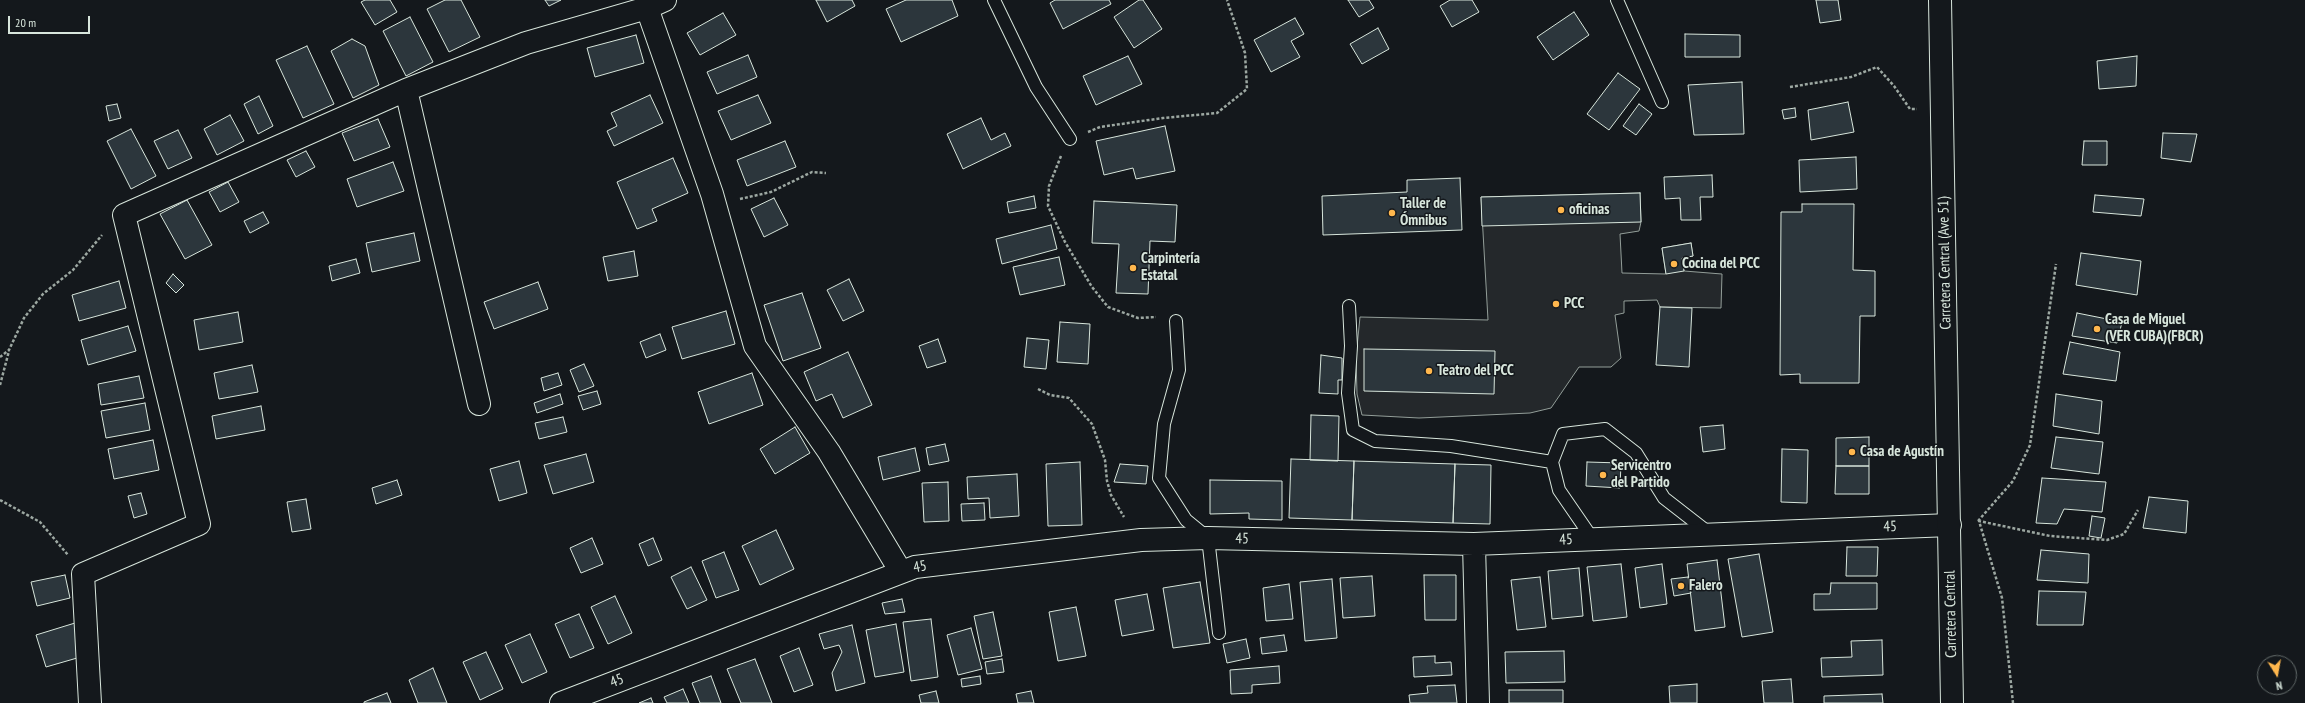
<!DOCTYPE html>
<html>
<head>
<meta charset="utf-8">
<style>
  body { margin:0 }
  #map { position:relative; width:2305px; height:703px; overflow:hidden; background:#14181c; font-family:"PT Sans Narrow",sans-serif }
  canvas { display:block }
  .north { position:absolute; left:2257px; top:655px; width:40px; height:40px; box-sizing:border-box; background:#14181c; border:1px solid #626a69; border-radius:50%; rotate:169deg; font-size:11px; font-weight:700; line-height:16px; text-align:center; color:#d8e6dc }
  .north::after { content:''; display:block; margin:auto; width:14px; height:18px; background:#ffb74d; clip-path:polygon(50% 0,100% 100%,50% 72%,0 100%) }
  .scale { position:absolute; left:8px; top:16px; width:82px; height:18px; box-sizing:border-box; border:2px solid #d8e6dc; border-top:0; padding-left:5px; font-size:12px; line-height:14px; white-space:nowrap; color:#d8e6dc; -webkit-text-stroke:3px #14181c; paint-order:stroke }
</style>
</head>
<body>
<div id="map">
<canvas width="2305" height="703"></canvas>
<div class="north">N</div>
<div class="scale">20 m</div>
</div>
<script>
const c = document.querySelector('canvas').getContext('2d');
c.lineJoin = 'round';
function fill(path, color) {
  c.fillStyle = color;
  c.fill(path, 'evenodd');
}
function poly(rows) {
  const path = new Path2D();
  for (const r of rows) {
    path.moveTo(r[0], r[1]);
    for (let i = 2; i < r.length; i += 2) path.lineTo(r[i], r[i + 1]);
  }
  return path;
}
function strokePath(path, color, width, dash) {
  c.strokeStyle = color;
  c.lineWidth = width;
  c.lineCap = dash ? 'butt' : 'round';
  c.setLineDash(dash || []);
  c.stroke(path);
}
function drawText(font, color, halo, rows, align = 'center') {
  c.font = font + ' "PT Sans Narrow",sans-serif';
  c.lineWidth = 3;
  c.setLineDash([]);
  c.textBaseline = 'middle';
  c.strokeStyle = halo;
  c.fillStyle = color;
  for (const [text, x, y, turn = 0] of rows) {
    c.save();
    c.translate(x, y);
    c.rotate((+turn || 0) * Math.PI / 180);
    c.textAlign = isNaN(turn) ? turn : align;
    if (halo) c.strokeText(text, 0, 0);
    c.fillText(text, 0, 0);
    c.restore();
  }
}
const parking = poly([
  [1640,193,1641,222,1639,231,1620,234,1622,273,1666,274,1662,248,1691,243,1693,256,1682,258,1684,271,1722,274,1721,308,1660,307,1657,300,1624,301,1624,313,1615,315,1621,358,1611,367,1579,367,1551,408,1530,413,1419,418,1362,415,1357,394,1356,357,1360,317,1488,320,1481,197,1640,193]
]);
fill(parking, '#24282b');
strokePath(parking, '#939e99', 1);
const building = poly([
  [365,0,390,0,397,12,375,25,361,2,365,0],
  [445,0,461,0,480,37,449,52,427,9,445,0],
  [545,0,561,0,549,6,545,0],
  [816,0,852,0,855,6,827,22,816,0],
  [906,0,952,0,958,16,901,42,886,9,906,0],
  [1055,0,1109,0,1111,4,1063,29,1050,3,1055,0],
  [1139,0,1143,0,1162,29,1134,48,1114,17,1139,0],
  [1348,0,1369,0,1374,8,1359,17,1348,0],
  [1450,0,1472,0,1479,12,1452,27,1440,6,1450,0],
  [1816,0,1838,0,1841,20,1820,23,1816,0],
  [1574,12,1589,35,1553,60,1537,37,1574,12],
  [723,13,736,35,700,55,687,33,723,13],
  [410,17,433,62,406,76,383,31,410,17],
  [1295,18,1304,34,1291,41,1300,57,1271,72,1254,40,1295,18],
  [1378,28,1389,49,1362,64,1350,44,1378,28],
  [1685,34,1740,35,1740,57,1685,57,1685,34],
  [636,35,644,63,595,77,587,48,636,35],
  [352,39,365,46,379,85,353,98,331,51,352,39],
  [307,46,334,104,303,118,276,60,307,46],
  [748,55,757,77,717,94,707,72,748,55],
  [1128,56,1142,84,1096,105,1083,76,1128,56],
  [2137,56,2136,86,2099,89,2097,61,2137,56],
  [1618,73,1640,89,1609,130,1587,114,1618,73],
  [1742,82,1744,134,1694,135,1688,85,1742,82],
  [650,95,663,123,614,146,607,131,617,126,611,113,650,95],
  [758,95,771,123,731,140,718,111,758,95],
  [259,96,273,126,258,134,244,104,259,96],
  [1848,102,1854,132,1811,140,1808,110,1848,102],
  [117,104,121,118,109,121,106,106,117,104],
  [1639,104,1652,114,1636,135,1623,126,1639,104],
  [1795,108,1796,117,1784,119,1782,110,1795,108],
  [230,115,244,141,217,155,204,129,230,115],
  [981,118,991,140,1005,133,1011,146,963,169,947,134,981,118],
  [378,119,390,147,354,161,342,133,378,119],
  [1165,126,1175,171,1136,179,1133,168,1104,175,1096,141,1165,126],
  [131,129,156,176,131,189,107,141,131,129],
  [178,130,192,158,168,169,154,141,178,130],
  [2163,133,2197,134,2191,162,2161,158,2163,133],
  [785,141,796,167,747,186,737,160,785,141],
  [2084,141,2107,141,2107,165,2082,165,2084,141],
  [306,151,315,167,296,177,287,160,306,151],
  [1856,157,1857,189,1800,192,1799,160,1856,157],
  [673,158,688,193,652,209,657,221,637,229,617,182,673,158],
  [393,162,404,191,357,207,347,179,393,162],
  [1712,175,1713,197,1700,197,1701,220,1681,220,1680,198,1665,199,1664,177,1712,175],
  [1460,178,1462,230,1323,235,1322,196,1407,192,1407,180,1460,178],
  [228,182,239,202,220,212,209,192,228,182],
  [1640,193,1641,222,1482,226,1481,197,1640,193],
  [2095,195,2144,199,2141,216,2093,212,2095,195],
  [1034,196,1036,208,1009,213,1007,202,1034,196],
  [774,198,788,225,764,237,751,209,774,198],
  [187,200,212,245,185,259,160,214,187,200],
  [1094,201,1177,205,1175,242,1150,241,1148,294,1116,293,1119,244,1092,243,1094,201],
  [1802,204,1854,204,1853,270,1875,271,1875,316,1860,316,1859,383,1800,383,1800,374,1780,375,1781,212,1802,212,1802,204],
  [263,212,269,223,250,233,244,221,263,212],
  [1051,225,1057,249,1002,264,996,239,1051,225],
  [414,233,420,261,372,272,366,243,414,233],
  [1691,243,1693,256,1682,258,1684,271,1666,274,1662,248,1691,243],
  [634,251,638,276,608,281,603,257,634,251],
  [2081,253,2141,261,2137,295,2076,285,2081,253],
  [1059,257,1065,285,1020,295,1013,267,1059,257],
  [356,259,360,273,332,281,329,266,356,259],
  [173,274,184,285,176,293,166,283,173,274],
  [849,279,864,311,843,321,827,290,849,279],
  [119,281,126,308,79,321,72,295,119,281],
  [538,282,548,309,494,329,484,302,538,282],
  [802,293,821,348,783,361,764,305,802,293],
  [1660,307,1692,308,1689,367,1656,365,1660,307],
  [726,311,735,344,682,359,672,327,726,311],
  [238,312,243,342,199,350,194,320,238,312],
  [2077,313,2122,322,2117,343,2072,336,2077,313],
  [1060,322,1090,324,1088,364,1057,362,1060,322],
  [128,326,136,351,88,365,81,340,128,326],
  [660,334,666,350,646,358,640,342,660,334],
  [1027,338,1049,340,1046,369,1024,367,1027,338],
  [938,339,946,362,927,368,919,346,938,339],
  [2070,342,2120,352,2116,381,2063,374,2070,342],
  [1364,349,1495,351,1494,394,1364,391,1364,349],
  [848,352,872,405,843,418,832,394,816,401,804,372,848,352],
  [1321,355,1342,358,1342,380,1338,380,1338,394,1319,393,1321,355],
  [584,364,594,386,579,392,570,370,584,364],
  [252,365,258,392,219,399,214,373,252,365],
  [558,373,562,385,544,391,541,378,558,373],
  [752,373,763,405,709,424,698,392,752,373],
  [139,376,144,398,101,405,98,384,139,376],
  [597,391,601,404,583,410,578,396,597,391],
  [560,394,563,404,537,413,534,403,560,394],
  [2056,394,2102,401,2099,434,2053,426,2056,394],
  [145,403,150,430,106,438,101,411,145,403],
  [261,406,265,430,216,439,212,416,261,406],
  [1311,415,1339,416,1338,461,1310,460,1311,415],
  [563,417,567,432,539,439,535,423,563,417],
  [1723,425,1725,449,1703,452,1700,427,1723,425],
  [795,427,810,453,775,474,760,449,795,427],
  [1869,437,1869,466,1836,466,1836,438,1869,437],
  [2056,437,2103,442,2099,474,2051,468,2056,437],
  [153,440,159,470,114,479,108,449,153,440],
  [945,444,949,461,929,465,926,448,945,444],
  [915,448,920,471,883,480,878,457,915,448],
  [1782,449,1808,450,1807,503,1781,502,1782,449],
  [586,454,594,482,553,494,544,465,586,454],
  [1291,459,1354,461,1352,520,1289,518,1291,459],
  [519,461,527,493,499,501,490,469,519,461],
  [1354,461,1455,464,1453,523,1352,520,1354,461],
  [1080,462,1082,525,1048,526,1046,464,1080,462],
  [1587,462,1621,463,1620,488,1586,486,1587,462],
  [1120,464,1148,466,1146,484,1114,482,1120,464],
  [1455,464,1491,465,1490,524,1453,523,1455,464],
  [1836,466,1869,466,1869,494,1835,494,1836,466],
  [1017,474,1019,516,990,518,989,498,968,499,967,477,1017,474],
  [2042,478,2106,482,2102,512,2064,509,2057,524,2036,523,2042,478],
  [397,480,402,495,376,504,372,488,397,480],
  [1210,480,1282,481,1282,520,1249,519,1249,513,1210,514,1210,480],
  [948,482,949,521,924,522,922,483,948,482],
  [141,493,147,514,134,518,128,496,141,493],
  [2149,497,2188,501,2186,533,2143,528,2149,497],
  [306,499,311,529,292,532,287,502,306,499],
  [984,503,985,520,962,521,961,504,984,503],
  [2092,516,2105,518,2101,538,2089,536,2092,516],
  [776,530,794,569,760,585,742,546,776,530],
  [592,538,603,564,581,573,570,548,592,538],
  [653,538,662,560,648,566,639,544,653,538],
  [1847,547,1878,547,1877,576,1846,576,1847,547],
  [2041,550,2089,554,2088,583,2037,580,2041,550],
  [724,552,739,590,716,598,702,561,724,552],
  [1759,554,1773,632,1742,637,1728,559,1759,554],
  [1717,560,1725,627,1695,631,1687,564,1717,560],
  [1621,564,1627,617,1593,621,1587,567,1621,564],
  [1662,564,1667,604,1640,608,1635,568,1662,564],
  [691,567,707,600,687,609,671,577,691,567],
  [1579,568,1583,616,1552,619,1548,571,1579,568],
  [65,575,70,598,37,606,31,582,65,575],
  [1424,575,1456,575,1456,620,1425,620,1424,575],
  [1372,576,1375,616,1343,618,1340,578,1372,576],
  [1540,577,1546,627,1517,630,1511,580,1540,577],
  [1688,577,1691,593,1674,596,1671,579,1688,577],
  [1332,579,1337,638,1305,641,1300,582,1332,579],
  [1200,582,1210,643,1173,648,1163,588,1200,582],
  [1831,583,1877,583,1877,609,1814,610,1814,594,1830,594,1831,583],
  [1289,584,1293,619,1266,621,1263,588,1289,584],
  [2039,591,2086,592,2083,625,2037,625,2039,591],
  [1147,594,1154,630,1122,636,1115,600,1147,594],
  [615,596,632,633,608,644,591,607,615,596],
  [902,599,905,612,885,614,882,603,902,599],
  [1076,607,1086,656,1058,661,1049,612,1076,607],
  [993,612,1002,656,983,659,974,616,993,612],
  [579,614,594,648,570,658,555,624,579,614],
  [931,619,938,677,911,681,903,622,931,619],
  [75,623,84,656,46,667,36,635,75,623],
  [896,624,904,672,875,677,866,630,896,624],
  [852,625,865,683,836,691,832,673,842,652,839,645,824,649,819,634,852,625],
  [971,628,982,669,958,675,947,635,971,628],
  [530,634,547,672,522,683,505,645,530,634],
  [1284,635,1287,651,1262,654,1260,638,1284,635],
  [1246,639,1250,658,1227,663,1223,644,1246,639],
  [1882,640,1883,675,1822,677,1821,658,1852,657,1851,641,1882,640],
  [799,648,813,685,794,692,780,656,799,648],
  [1564,651,1565,682,1506,683,1505,652,1564,651],
  [486,652,503,689,480,700,463,662,486,652],
  [1435,656,1435,663,1451,662,1452,675,1414,677,1413,657,1435,656],
  [755,659,772,703,741,703,727,669,755,659],
  [1002,659,1004,672,987,674,985,662,1002,659],
  [1279,666,1280,683,1252,685,1252,693,1231,694,1230,670,1279,666],
  [433,668,447,703,418,703,409,680,433,668],
  [711,676,721,703,700,703,692,683,711,676],
  [980,676,981,684,962,687,961,679,980,676],
  [1791,679,1793,703,1764,703,1762,681,1791,679],
  [1697,684,1697,703,1670,703,1669,686,1697,684],
  [1455,685,1457,703,1410,703,1409,695,1428,693,1427,686,1455,685],
  [683,689,689,703,667,703,664,697,683,689],
  [1509,690,1563,690,1563,703,1509,703,1509,690],
  [936,691,939,703,921,703,919,695,936,691],
  [1031,691,1034,703,1018,703,1016,694,1031,691],
  [387,693,391,703,364,703,364,702,387,693],
  [1882,694,1883,703,1824,703,1824,696,1882,694],
  [651,698,653,703,639,703,651,698]
]);
fill(building, '#2c363c');
strokePath(building, '#d8e6dc', 1);
const lane = poly([
  [994,0,1036,87,1070,139],
  [1617,0,1662,102],
  [1349,306,1351,346,1348,393,1353,430,1375,441,1451,446,1552,462],
  [1176,321,1179,370,1164,424,1159,478,1186,520,1208,538,1219,633],
  [1592,538,1559,490,1552,462,1563,434,1605,429,1636,453,1664,498,1709,533]
]);
const street = poly([
  [647,8,712,194,755,346,829,452,901,572],
  [406,90,479,404],
  [1474,544,1478,703],
  [90,703,83,574,199,524,124,215,406,90,526,43,647,8,665,0],
  [561,703,915,567,1141,540,1208,538,1474,544,1950,525]
]);
const primary = poly([
  [1940,0,1952,703]
]);
strokePath(lane, '#d8e6dc', 14);
strokePath(street, '#d8e6dc', 24);
strokePath(primary, '#d8e6dc', 24);
strokePath(poly([
  [1790,87,1851,77,1877,67,1894,86,1910,109,1917,109],
  [1088,132,1100,127,1163,118,1217,113,1247,89,1245,53,1227,0],
  [1061,156,1049,186,1048,206,1065,242,1092,287,1108,307,1138,318,1156,317],
  [740,199,771,192,812,172,826,173],
  [0,357,9,350,24,318,43,294,73,270,102,235],
  [0,385,9,351],
  [1038,389,1050,395,1069,398,1092,424,1105,460,1107,481,1111,495,1124,517],
  [0,500,40,522,68,555],
  [1978,521,2013,481,2030,445,2056,264],
  [2013,703,2002,598,1979,521,2050,536,2107,540,2124,534,2138,510]
]), '#9da8a2', 2.5, [3, 2]);
strokePath(lane, '#14181c', 12);
strokePath(street, '#14181c', 22);
strokePath(primary, '#14181c', 22);
for (const [x, y, r, color] of [
  [1561,210,4,"#ffb74d"],
  [1392,213,4,"#ffb74d"],
  [1674,264,4,"#ffb74d"],
  [1133,268,4,"#ffb74d"],
  [1556,304,4,"#ffb74d"],
  [2097,329,4,"#ffb74d"],
  [1429,371,4,"#ffb74d"],
  [1852,452,4,"#ffb74d"],
  [1603,475,4,"#ffb74d"],
  [1681,586,4,"#ffb74d"]
]) {
  const dot = new Path2D();
  dot.arc(x, y, r, 0, 2 * Math.PI);
  c.fillStyle = color;
  c.fill(dot);
  strokePath(dot, '#14181c', 1.5);
}
drawText('bold 15px', '#d8e6dc', '#14181c', [
  ["Taller de",1400,204],
  ["Ómnibus",1400,221],
  ["oficinas",1569,210],
  ["Carpintería",1141,259],
  ["Estatal",1141,276],
  ["Cocina del PCC",1682,264],
  ["PCC",1564,304],
  ["Casa de Miguel",2105,320],
  ["(VER CUBA)(FBCR)",2105,337],
  ["Teatro del PCC",1437,371],
  ["Casa de Agustín",1860,452],
  ["Servicentro",1611,466],
  ["del Partido",1611,483],
  ["Falero",1689,586]
], 'left');
drawText('15px', '#d8e6dc', '#14181c', [
  ["Carretera Central (Ave 51)",1945,263,-91],
  ["45",1890,527,-2],
  ["45",1242,539,1],
  ["45",1566,540,-3],
  ["45",920,567,-11],
  ["Carretera Central",1951,614,-91],
  ["45",617,681,-21]
]);
</script>
</body>
</html>
